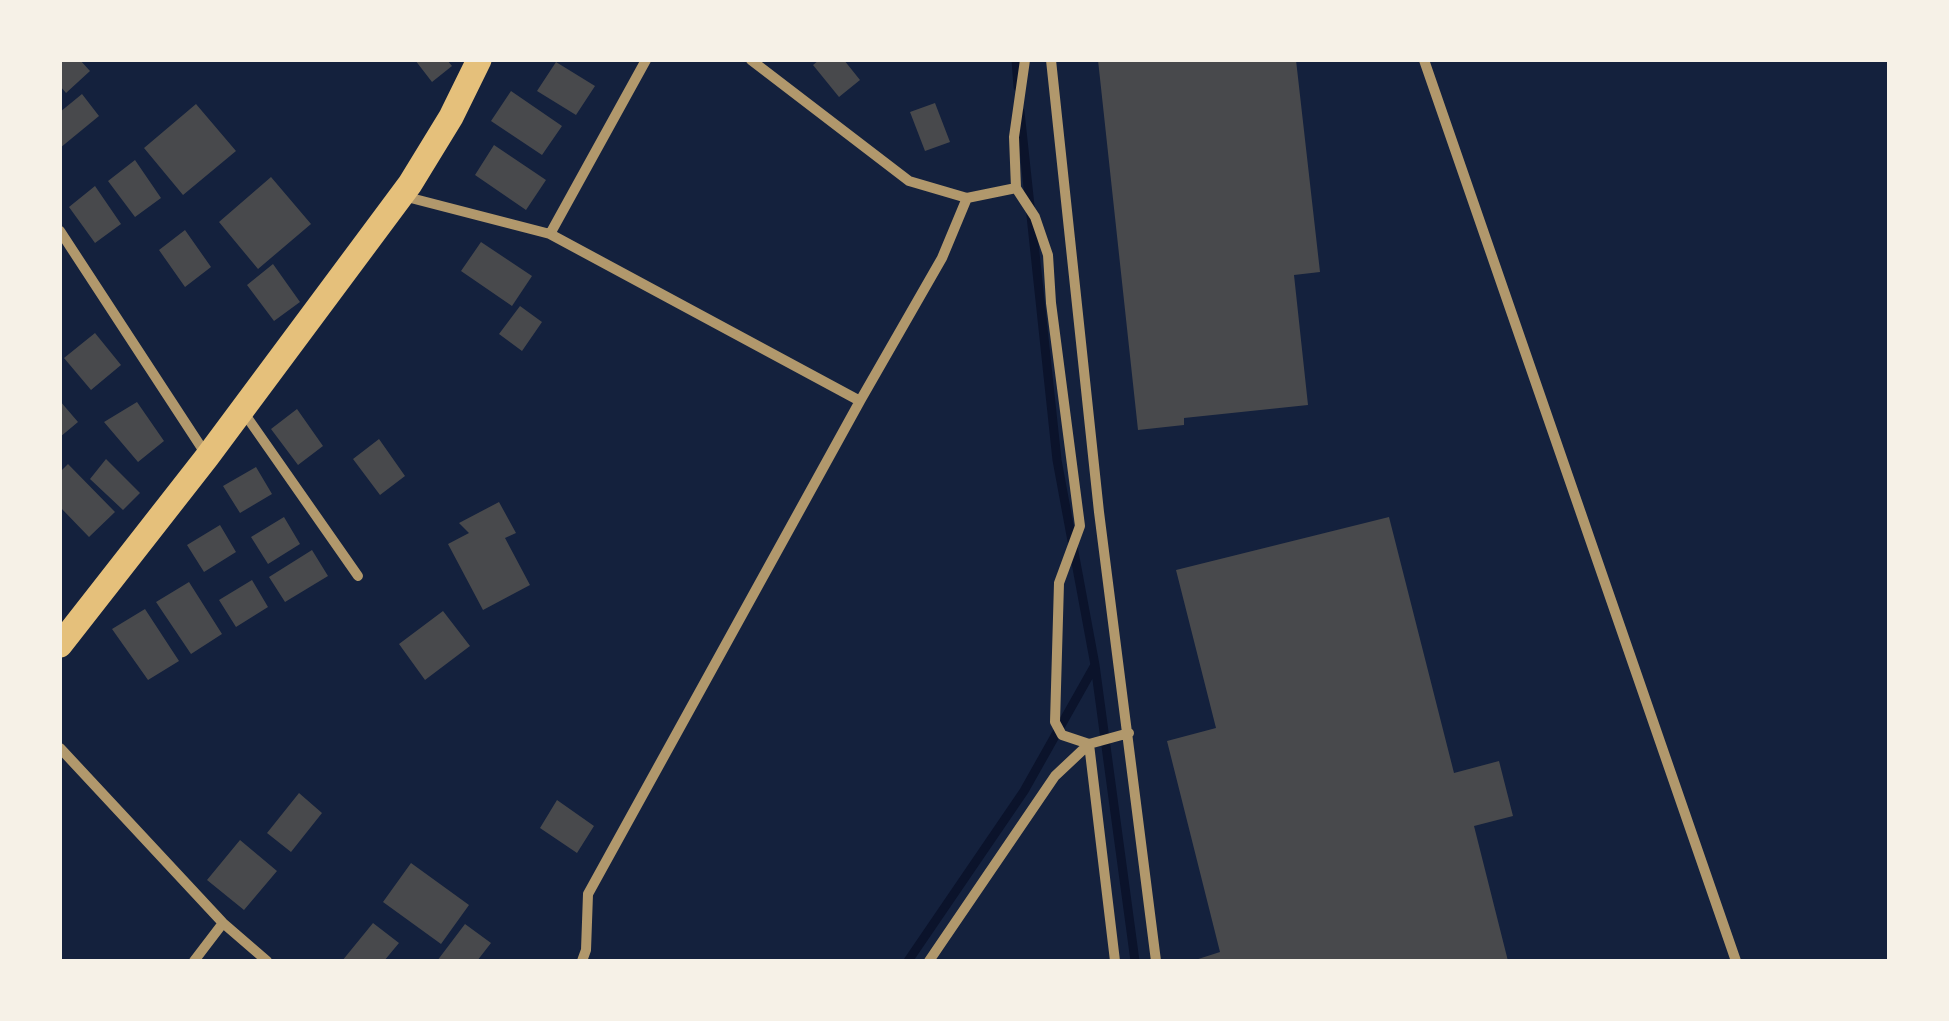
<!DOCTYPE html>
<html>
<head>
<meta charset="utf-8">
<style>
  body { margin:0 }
  #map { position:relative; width:1949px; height:1021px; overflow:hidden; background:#14213d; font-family:Jost,sans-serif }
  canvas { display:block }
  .frame { position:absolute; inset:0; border:62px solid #f6f1e7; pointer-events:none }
</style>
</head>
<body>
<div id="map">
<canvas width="1949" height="1021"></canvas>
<div class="frame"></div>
</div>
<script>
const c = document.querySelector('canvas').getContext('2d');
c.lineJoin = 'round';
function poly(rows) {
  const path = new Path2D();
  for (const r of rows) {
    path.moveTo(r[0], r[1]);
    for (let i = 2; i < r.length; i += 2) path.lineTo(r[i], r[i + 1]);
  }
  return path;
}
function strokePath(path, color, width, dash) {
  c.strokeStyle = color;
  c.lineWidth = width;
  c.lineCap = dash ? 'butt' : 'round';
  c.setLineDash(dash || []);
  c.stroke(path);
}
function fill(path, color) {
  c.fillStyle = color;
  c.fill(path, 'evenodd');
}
strokePath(poly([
  [1016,60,1018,87],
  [1020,112,1057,460,1095,665,1135,961],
  [908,961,1024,791,1095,665]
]), '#0b132b', 9);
fill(poly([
  [60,60,80,60,90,71,66,93,60,86],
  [415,60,447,60,452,66,432,82],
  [819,60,844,60,860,80,839,97,813,65],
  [1098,60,1296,60,1320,272,1294,275,1308,405,1184,418,1184,425,1138,430],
  [556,62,595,86,576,115,537,91],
  [511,91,562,126,542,155,491,121],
  [82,94,99,116,60,148,60,112],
  [935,103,950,142,925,151,910,112],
  [196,104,236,151,183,195,144,148],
  [494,145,546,180,526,210,475,175],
  [135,160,161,198,135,217,108,181],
  [271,177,311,224,258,269,219,222],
  [95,186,121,224,95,243,69,207],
  [185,230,211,267,185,287,159,250],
  [481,242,532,276,512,306,461,271],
  [273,264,300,302,274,321,247,285],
  [520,306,542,322,522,351,499,334],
  [95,333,121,365,91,390,64,358],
  [60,401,78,422,60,437],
  [137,402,164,441,138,462,104,422],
  [297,409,323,446,298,465,271,429],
  [379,439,405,476,380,495,353,459],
  [106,459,140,493,123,510,90,479],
  [68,464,115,512,89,537,60,507,60,472],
  [256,467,272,494,240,513,223,486],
  [499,502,516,533,505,538,530,585,483,610,448,544,469,533,459,523],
  [284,517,300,544,268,564,251,537],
  [1389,517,1454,773,1499,761,1513,816,1474,826,1508,961,1192,961,1220,952,1167,741,1216,728,1176,570],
  [220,525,236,552,204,572,187,545],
  [312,550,328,576,285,602,269,577],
  [252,580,268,607,236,627,219,600],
  [189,582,222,634,191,654,156,602],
  [145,609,179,661,148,680,112,629],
  [443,611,470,646,425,680,399,644],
  [299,793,322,813,291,852,267,833],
  [557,800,594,826,577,853,540,828],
  [240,840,277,871,244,910,207,880],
  [411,863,469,905,441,944,383,902],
  [373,923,399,943,384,961,342,961],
  [465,924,491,943,477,961,437,961]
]), '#48494c');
strokePath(poly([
  [751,60,909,181,967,198,1016,188,1014,137,1025,60],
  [1051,60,1099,512,1156,961],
  [1424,60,1736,961],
  [1016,188,1035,217,1048,255,1051,303,1080,526,1059,583,1055,722,1062,735,1089,744],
  [403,196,550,234,860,401,942,258,967,198],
  [60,231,207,456],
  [550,234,646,60],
  [242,410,358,576],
  [60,748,223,923,267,961],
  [194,961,223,923],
  [582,961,586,950,588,894,860,401],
  [929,961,1055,776,1089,744],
  [1115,961,1089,744,1129,733]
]), '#b1986c', 10);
strokePath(poly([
  [60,645,207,457,410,184,451,117,479,60]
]), '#e5c07b', 25);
</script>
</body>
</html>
